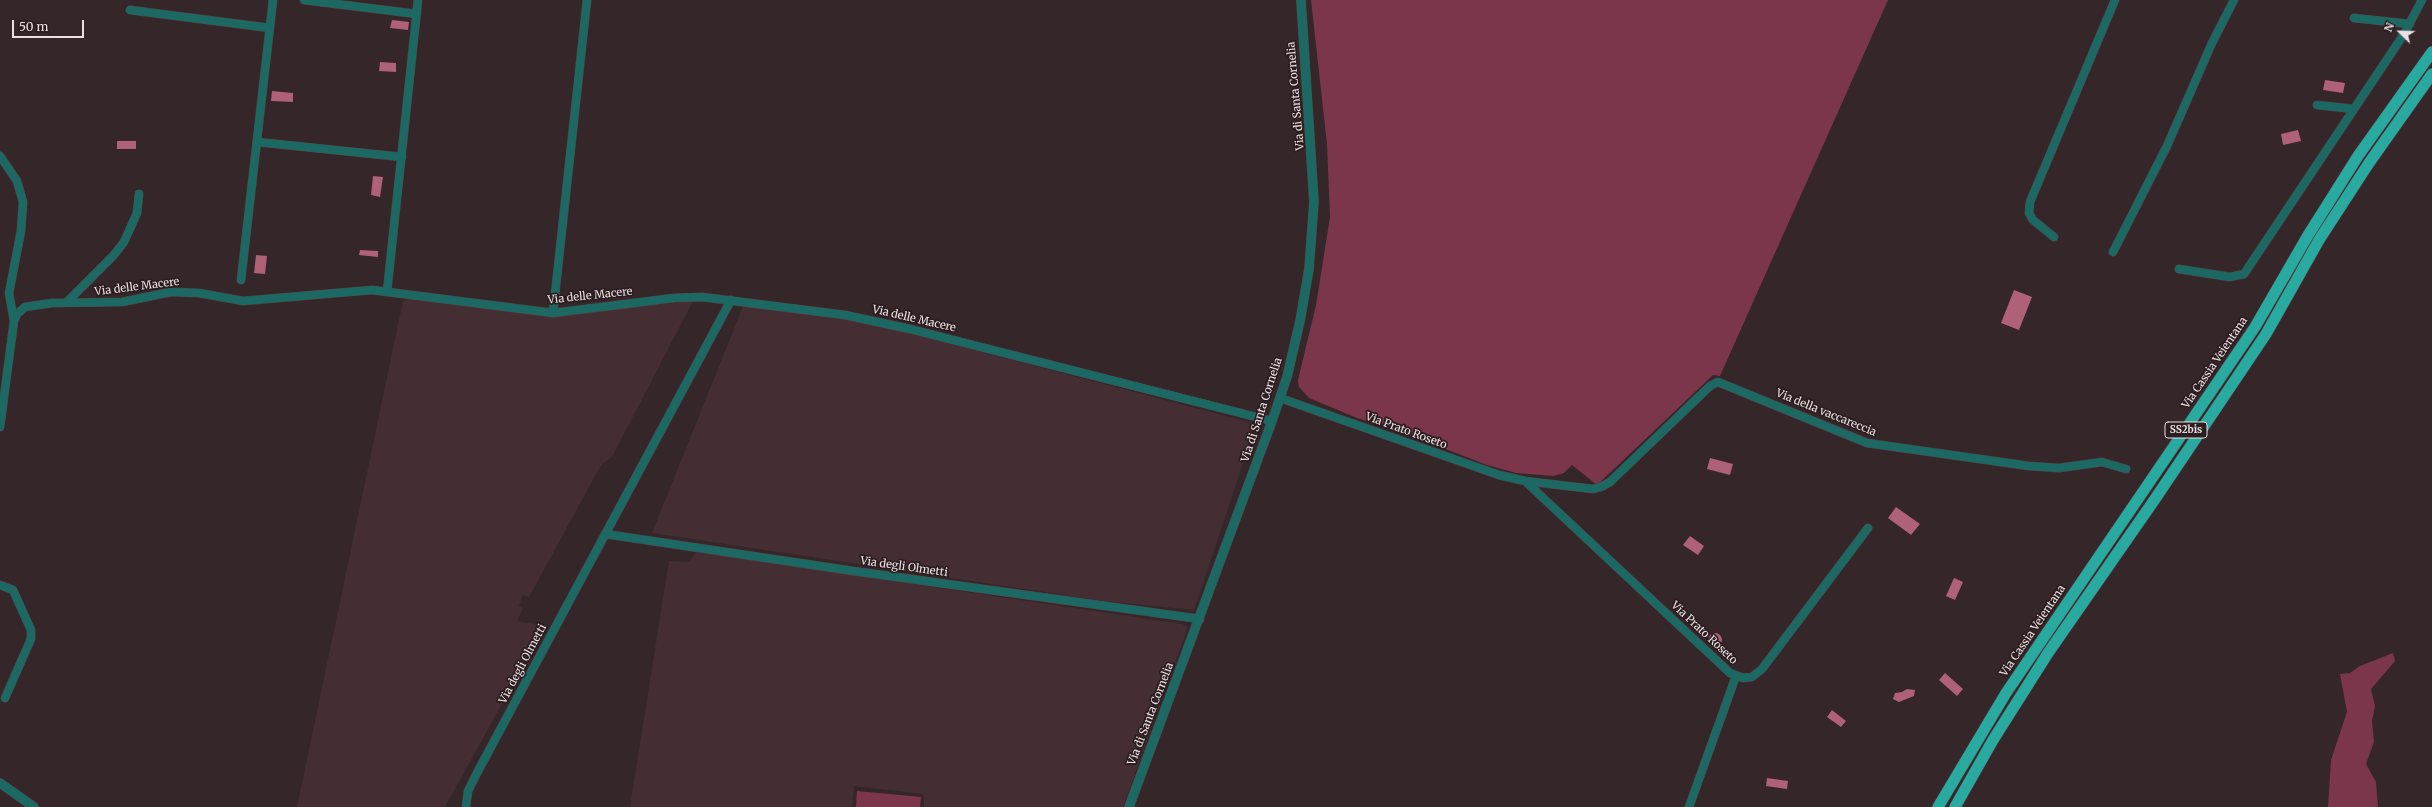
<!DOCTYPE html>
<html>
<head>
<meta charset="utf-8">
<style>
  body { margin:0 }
  #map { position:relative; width:2432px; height:807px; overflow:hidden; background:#35262a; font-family:Merriweather,serif }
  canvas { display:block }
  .north { position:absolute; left:2380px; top:12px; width:40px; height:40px; -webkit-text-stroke:3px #2b1d20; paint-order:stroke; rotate:293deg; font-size:11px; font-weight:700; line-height:16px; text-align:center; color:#eadfe2 }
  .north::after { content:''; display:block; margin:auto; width:14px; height:18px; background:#eadfe2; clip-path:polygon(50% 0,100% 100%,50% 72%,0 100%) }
  .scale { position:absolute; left:12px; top:20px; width:72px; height:18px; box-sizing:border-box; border:2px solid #eadfe2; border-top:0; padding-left:5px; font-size:12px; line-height:14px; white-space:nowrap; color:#eadfe2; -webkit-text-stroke:3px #2b1d20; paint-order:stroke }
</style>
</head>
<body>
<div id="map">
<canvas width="2432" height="807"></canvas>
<div class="north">N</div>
<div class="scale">50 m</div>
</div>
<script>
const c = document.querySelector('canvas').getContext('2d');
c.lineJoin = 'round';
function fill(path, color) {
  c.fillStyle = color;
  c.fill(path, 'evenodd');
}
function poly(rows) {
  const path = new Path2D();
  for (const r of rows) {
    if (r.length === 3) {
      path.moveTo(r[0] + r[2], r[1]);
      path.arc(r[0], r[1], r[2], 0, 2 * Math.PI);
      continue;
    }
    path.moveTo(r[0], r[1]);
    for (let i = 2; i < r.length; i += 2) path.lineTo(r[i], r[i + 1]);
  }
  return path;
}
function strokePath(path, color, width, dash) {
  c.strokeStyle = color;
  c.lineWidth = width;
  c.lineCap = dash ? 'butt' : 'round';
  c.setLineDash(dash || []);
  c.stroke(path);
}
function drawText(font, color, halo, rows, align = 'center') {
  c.font = font + ' Merriweather,serif';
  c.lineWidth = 3.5;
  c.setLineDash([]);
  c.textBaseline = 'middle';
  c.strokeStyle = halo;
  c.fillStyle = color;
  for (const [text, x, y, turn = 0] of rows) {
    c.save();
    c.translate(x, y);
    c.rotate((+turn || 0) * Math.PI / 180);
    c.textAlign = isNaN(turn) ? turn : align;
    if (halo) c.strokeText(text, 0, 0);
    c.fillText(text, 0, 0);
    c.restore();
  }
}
fill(poly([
  [411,298,547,316,693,301,612,457,601,465,529,597,523,595,519,606,523,608,517,621,545,626,445,807,297,807,403,301],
  [744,304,872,323,1256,424,1194,610,1104,601,652,533],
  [697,552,1182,624,1188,627,1123,807,924,807,924,794,854,786,852,807,630,807,669,561,689,562]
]), '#442e33');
fill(poly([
  [1311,0,1888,0,1720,376,1713,375,1597,485,1572,465,1564,473,1553,476,1516,473,1487,465,1394,429,1357,418,1309,398,1299,387,1298,380,1316,305,1330,217,1327,144],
  [2393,653,2395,661,2371,689,2375,706,2372,721,2374,742,2366,764,2376,782,2378,807,2328,807,2331,760,2347,712,2340,674,2350,673,2360,666],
  [857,791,921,797,920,807,856,807]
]), '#7b364c');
fill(poly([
  [392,20,409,22,408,30,390,28],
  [380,62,396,63,396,72,379,71],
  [2325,80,2345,83,2343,93,2323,90],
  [272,91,293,93,293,102,271,101],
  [2298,130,2301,141,2283,145,2281,134],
  [117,141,136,141,136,149,117,149],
  [373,176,383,177,380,197,371,195],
  [360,250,378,251,378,257,359,255],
  [256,255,267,256,265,274,254,273],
  [2014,290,2032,297,2019,330,2001,323],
  [1710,458,1733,464,1730,475,1707,469],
  [1896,507,1920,524,1911,535,1888,518],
  [1690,536,1704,546,1698,555,1683,545],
  [1954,578,1963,582,1955,600,1946,596],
  [1715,640,7],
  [1945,673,1963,689,1957,696,1939,680],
  [1907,689,1915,690,1914,696,1899,702,1893,699,1895,693,1902,692],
  [1832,710,1846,721,1841,727,1827,717],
  [1767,778,1788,781,1787,789,1766,786]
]), '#ae6177');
const minor = poly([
  [304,0,417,14],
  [130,10,270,28],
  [2354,18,2410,24],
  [2317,105,2354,109],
  [257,142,402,157],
  [0,156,17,181,23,202,21,231,9,293,14,321],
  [2054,237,2033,220,2029,213,2030,202,2115,0],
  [2113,252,2167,146,2212,43,2234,0],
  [2179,269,2230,277,2244,274,2404,34,2422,0],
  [241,280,273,0],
  [387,292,418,0],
  [67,302,113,256,124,242,137,213,139,194],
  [553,313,587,0],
  [1280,398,1499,475,1525,481,1593,489,1601,487,1610,482,1710,386,1718,382,1867,443,2029,466,2059,468,2102,462,2126,469],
  [0,427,14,321,17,314,25,307,52,303,122,302,171,292,199,293,243,301,372,290,553,313,674,298,702,297,845,315,910,329,1272,421],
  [1525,481,1730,673,1743,678,1752,677,1762,669,1868,528],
  [605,534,853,571,1200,619],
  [0,585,13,590,31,630,31,639,5,698],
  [466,807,468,791,477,773,731,300],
  [1689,807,1736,676]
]);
const tertiary = poly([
  [0,783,34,807],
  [1129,807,1272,421,1287,377,1300,321,1309,269,1314,202,1301,0]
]);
const trunk = poly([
  [1938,807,2006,693,2255,327,2307,237,2358,156,2432,52],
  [1955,807,1993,740,2048,653,2155,499,2266,334,2319,240,2369,163,2432,74]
]);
strokePath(minor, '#524447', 9);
strokePath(tertiary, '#524447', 10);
strokePath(trunk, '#524447', 12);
strokePath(minor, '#1c6963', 8);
strokePath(tertiary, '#1c6963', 9);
strokePath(trunk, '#28aaa0', 11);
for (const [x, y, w] of [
  [2186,430,42]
]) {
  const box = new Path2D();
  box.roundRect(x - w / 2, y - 8, w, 16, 3);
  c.fillStyle = '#2b1d20';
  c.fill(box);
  strokePath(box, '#eadfe2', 1);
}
drawText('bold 10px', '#eadfe2', null, [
  ["SS2bis",2186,430]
]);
drawText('11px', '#eadfe2', '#2b1d20', [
  ["Via di Santa Cornelia",1296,96,-95],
  ["Via delle Macere",137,287,-7],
  ["Via delle Macere",590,296,-6],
  ["Via delle Macere",914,319,13],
  ["Via Cassia Veientana",2215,363,-56],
  ["Via di Santa Cornelia",1262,410,-72],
  ["Via della vaccareccia",1826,413,22],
  ["Via Prato Roseto",1406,431,20],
  ["Via degli Olmetti",904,567,8],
  ["Via Cassia Veientana",2033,631,-56],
  ["Via Prato Roseto",1704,633,43],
  ["Via degli Olmetti",523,664,-62],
  ["Via di Santa Cornelia",1151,714,-69]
]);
</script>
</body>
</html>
